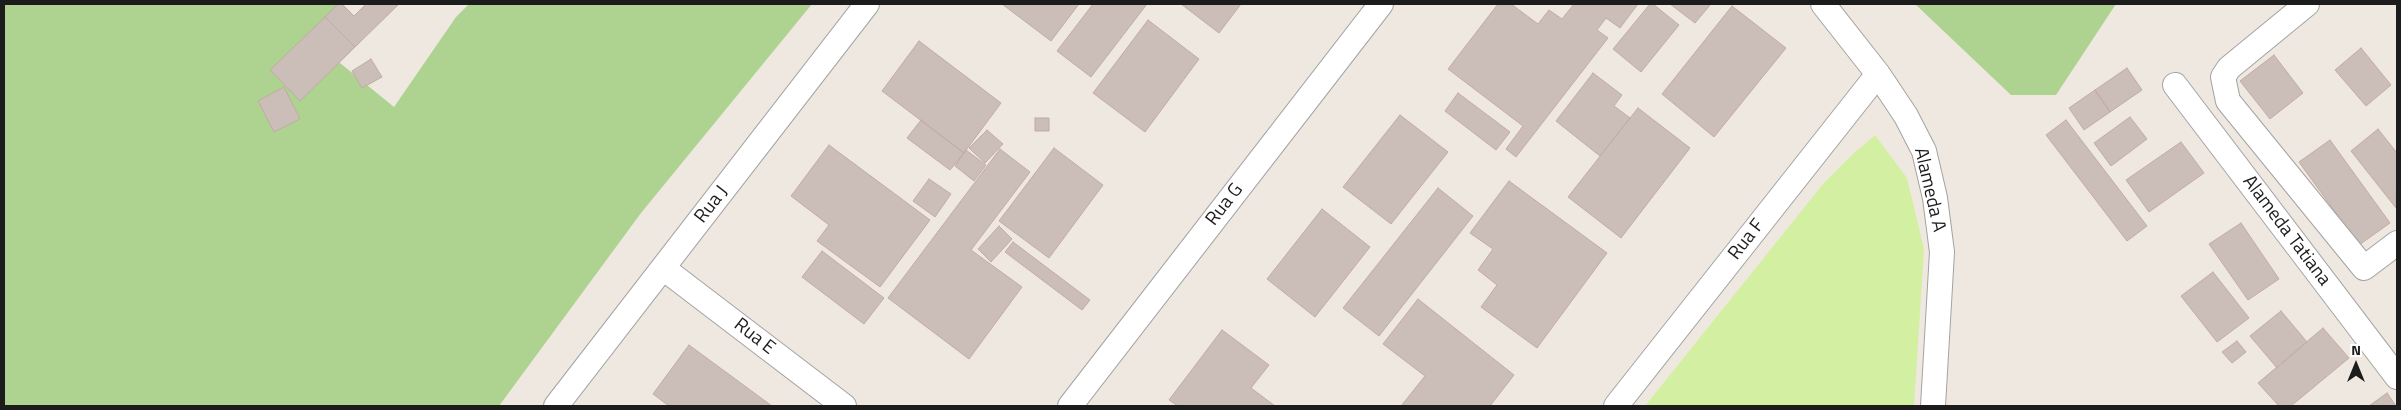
<!DOCTYPE html>
<html>
<head>
<meta charset="utf-8">
<style>
  body { margin:0 }
  #map { position:relative; width:2401px; height:410px; overflow:hidden; background:#efe8e1; font-family:"Titillium Web",sans-serif }
  canvas { display:block }
  .frame { position:absolute; inset:0; border:5px solid #1c1c1c; pointer-events:none }
  .north { position:absolute; left:2331px; top:340px; width:50px; height:50px; -webkit-text-stroke:4px #fff; paint-order:stroke; rotate:0deg; font-size:14px; font-weight:700; line-height:20px; text-align:center; color:#1c1c1c }
  .north::after { content:''; display:block; margin:auto; width:18px; height:22px; background:#1c1c1c; clip-path:polygon(50% 0,100% 100%,50% 72%,0 100%) }
</style>
</head>
<body>
<div id="map">
<canvas width="2401" height="410"></canvas>
<div class="frame"></div>
<div class="north">N</div>
</div>
<script>
const c = document.querySelector('canvas').getContext('2d');
c.lineJoin = 'round';
function fill(path, color) {
  c.fillStyle = color;
  c.fill(path, 'evenodd');
}
function poly(rows) {
  const path = new Path2D();
  for (const r of rows) {
    path.moveTo(r[0], r[1]);
    for (let i = 2; i < r.length; i += 2) path.lineTo(r[i], r[i + 1]);
  }
  return path;
}
function strokePath(path, color, width, dash) {
  c.strokeStyle = color;
  c.lineWidth = width;
  c.lineCap = dash ? 'butt' : 'round';
  c.setLineDash(dash || []);
  c.stroke(path);
}
function drawText(font, color, halo, rows, align = 'center') {
  c.font = font + ' "Titillium Web",sans-serif';
  c.lineWidth = 4;
  c.setLineDash([]);
  c.textBaseline = 'middle';
  c.strokeStyle = halo;
  c.fillStyle = color;
  for (const [text, x, y, turn = 0] of rows) {
    c.save();
    c.translate(x, y);
    c.rotate((+turn || 0) * Math.PI / 180);
    c.textAlign = isNaN(turn) ? turn : align;
    if (halo) c.strokeText(text, 0, 0);
    c.fillText(text, 0, 0);
    c.restore();
  }
}
fill(poly([
  [1875,135,1907,178,1924,249,1914,406,1645,406,1823,184,1854,153]
]), '#d3efa1');
fill(poly([
  [4,4,342,4,313,41,394,107,456,17,469,4,812,4,641,213,499,406,4,406],
  [1915,4,2116,4,2056,95,2011,95]
]), '#aed391');
const building = poly([
  [338,4,342,4,354,16,366,4,399,4,355,47,325,17,338,4],
  [1002,4,1079,4,1051,41,1002,4],
  [1093,4,1147,4,1091,77,1057,51,1093,4],
  [1181,4,1241,4,1219,33,1181,4],
  [1498,4,1511,4,1538,24,1549,10,1562,19,1574,4,1638,4,1620,28,1606,18,1597,30,1608,38,1516,157,1506,149,1523,126,1448,69,1498,4],
  [1650,4,1653,4,1679,25,1641,72,1613,49,1650,4],
  [1670,4,1711,4,1695,23,1670,4],
  [1732,6,1786,48,1714,137,1662,94,1732,6],
  [325,17,355,47,300,101,270,70,325,17],
  [1148,20,1199,59,1145,132,1093,93,1148,20],
  [919,41,1001,103,964,153,882,91,919,41],
  [2361,48,2391,85,2366,106,2335,70,2361,48],
  [2274,55,2303,93,2270,119,2240,81,2274,55],
  [371,59,382,77,362,88,352,71,371,59],
  [2127,68,2142,90,2110,112,2095,90,2127,68],
  [1593,73,1622,95,1614,106,1630,118,1600,156,1556,121,1593,73],
  [284,87,300,119,274,132,258,101,284,87],
  [2095,90,2110,112,2084,130,2069,108,2095,90],
  [1458,93,1510,132,1496,150,1445,111,1458,93],
  [1638,108,1690,148,1621,238,1568,197,1638,108],
  [1400,115,1448,152,1391,224,1343,187,1400,115],
  [2130,117,2147,139,2111,166,2094,143,2130,117],
  [1035,118,1049,118,1049,131,1035,131,1035,118],
  [921,120,964,153,950,170,907,138,921,120],
  [2066,120,2147,226,2127,241,2046,135,2066,120],
  [2378,129,2397,153,2396,208,2351,151,2378,129],
  [987,130,1003,144,985,163,969,148,987,130],
  [2330,140,2390,223,2359,245,2299,162,2330,140],
  [2181,142,2204,173,2149,212,2126,180,2181,142],
  [829,145,930,220,880,287,817,241,829,225,791,196,829,145],
  [1054,148,1103,185,1049,258,999,221,1054,148],
  [1000,149,1030,172,971,250,1022,287,969,359,888,298,1000,149],
  [966,150,986,165,974,181,955,166,966,150],
  [929,179,951,194,935,217,913,201,929,179],
  [1509,181,1607,253,1537,348,1481,307,1497,285,1478,270,1493,249,1470,233,1509,181],
  [1438,188,1473,216,1379,336,1343,308,1438,188],
  [1322,209,1370,247,1315,317,1267,279,1322,209],
  [2241,223,2279,279,2248,300,2209,244,2241,223],
  [999,226,1012,239,991,262,978,249,999,226],
  [1013,242,1090,300,1082,310,1005,252,1013,242],
  [822,251,884,298,864,324,802,277,822,251],
  [2213,272,2249,318,2217,342,2181,296,2213,272],
  [1418,299,1514,375,1490,406,1401,406,1425,376,1383,344,1418,299],
  [2281,311,2307,342,2277,368,2250,336,2281,311],
  [2323,328,2349,358,2291,406,2279,406,2258,383,2323,328],
  [1222,330,1269,365,1251,388,1275,406,1178,406,1169,400,1222,330],
  [2237,341,2246,352,2232,363,2222,352,2237,341],
  [689,345,772,406,669,406,653,394,689,345],
  [2387,393,2396,406,2369,406,2387,393]
]);
fill(building, '#cbbdb7');
strokePath(building, '#c2aba2', 1);
const minor = poly([
  [1823,4,1878,74,1906,116,1924,151,1935,198,1942,252,1933,406],
  [2307,4,2229,68,2223,77,2228,101,2364,268,2397,243],
  [2175,85,2397,377],
  [663,268,844,406],
  [556,406,867,4],
  [1070,406,1381,4],
  [1616,406,1878,74]
]);
strokePath(minor, '#a3a3a3', 26);
strokePath(minor, '#fff', 24);
drawText('19px', '#1c1c1c', '#fff', [
  ["Alameda A",1929,190,77],
  ["Rua J",712,205,-52],
  ["Rua G",1225,205,-52],
  ["Alameda Tatiana",2286,231,53],
  ["Rua F",1747,240,-52],
  ["Rua E",754,337,38]
]);
</script>
</body>
</html>
